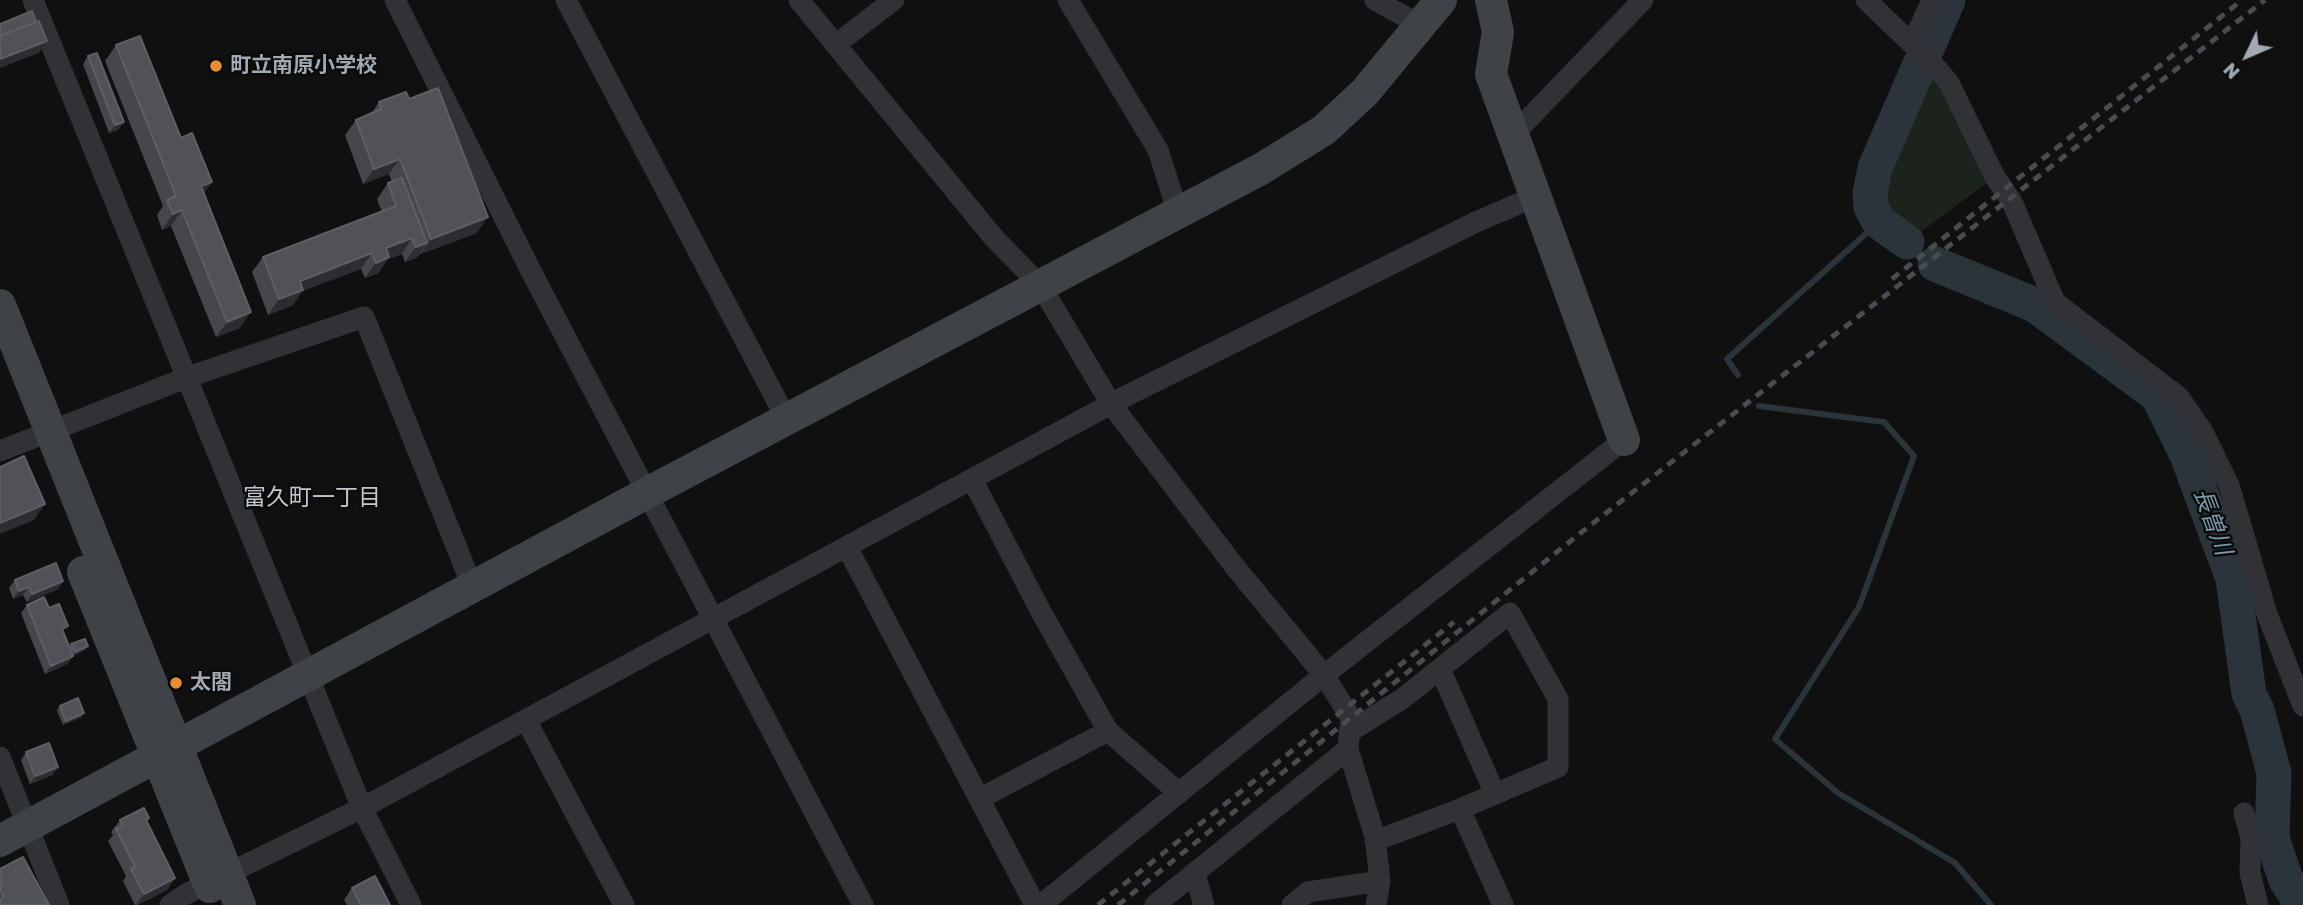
<!DOCTYPE html>
<html>
<head>
<meta charset="utf-8">
<style>
  body { margin:0 }
  #map { position:relative; width:2303px; height:905px; overflow:hidden; background:#101011; font-family:Rubik,sans-serif }
  canvas { display:block }
  .north { position:absolute; left:2212px; top:21px; width:70px; height:70px; -webkit-text-stroke:5px #0b0b0c; paint-order:stroke; rotate:226deg; font-size:19px; font-weight:700; line-height:28px; text-align:center; color:#a1a9b1 }
  .north::after { content:''; display:block; margin:auto; width:24px; height:32px; background:#a1a9b1; clip-path:polygon(50% 0,100% 100%,50% 72%,0 100%) }
</style>
</head>
<body>
<div id="map">
<canvas width="2303" height="905"></canvas>
<div class="north">N</div>
</div>
<script>
const c = document.querySelector('canvas').getContext('2d');
c.lineJoin = 'round';
function fill(path, color) {
  c.fillStyle = color;
  c.fill(path, 'evenodd');
}
function poly(rows) {
  const path = new Path2D();
  for (const r of rows) {
    path.moveTo(r[0], r[1]);
    for (let i = 2; i < r.length; i += 2) path.lineTo(r[i], r[i + 1]);
  }
  return path;
}
function strokePath(path, color, width, dash) {
  c.strokeStyle = color;
  c.lineWidth = width;
  c.lineCap = dash ? 'butt' : 'round';
  c.setLineDash(dash || []);
  c.stroke(path);
}
function drawText(font, color, halo, rows, align = 'center') {
  c.font = font + ' Rubik,"Noto Sans JP",sans-serif';
  c.lineWidth = 5;
  c.setLineDash([]);
  c.textBaseline = 'middle';
  c.strokeStyle = halo;
  c.fillStyle = color;
  for (const [text, x, y, turn = 0] of rows) {
    c.save();
    c.translate(x, y);
    c.rotate((+turn || 0) * Math.PI / 180);
    c.textAlign = isNaN(turn) ? turn : align;
    if (halo) c.strokeText(text, 0, 0);
    c.fillText(text, 0, 0);
    c.restore();
  }
}
fill(poly([
  [1923,54,1995,177,1907,242,1879,222,1871,207,1870,193,1875,168]
]), '#1c231c');
strokePath(poly([
  [1738,375,1727,359,1879,222],
  [1759,406,1884,422,1914,456,1859,607,1775,739,1838,793,1955,863,1991,905]
]), '#2a3439', 6);
strokePath(poly([
  [1907,242,1879,222,1871,207,1870,193,1875,168,1948,0],
  [1935,264,2035,305,2158,396,2187,455,2233,579,2249,694,2257,710,2274,773,2272,838,2286,880,2302,905]
]), '#2a3439', 35);
strokePath(poly([
  [33,0,362,808,411,905],
  [395,0,533,275,863,905],
  [566,0,787,420],
  [799,0,994,238,1041,286,1111,404,1235,567,1324,675,1351,718,1348,749,1375,837,1380,881,1376,905],
  [1068,0,1158,150,1178,213],
  [1375,0,1422,26],
  [1866,0,1933,64,1949,83,1995,177,2012,202,2055,302,2179,397,2203,432,2229,485,2267,614,2303,706],
  [1912,44,1932,0],
  [835,45,894,0],
  [1511,137,1643,0],
  [0,451,188,377,364,317,473,588],
  [972,479,1040,610,1108,731,1179,793],
  [847,547,1035,905],
  [1440,669,1495,794],
  [526,720,624,905],
  [1349,732,1402,699,1510,613,1558,699,1558,767,1460,809],
  [0,757,59,905],
  [979,799,1108,731],
  [2244,813,2251,838,2250,873,2258,905],
  [1375,841,1460,809,1503,905],
  [1195,874,1204,905],
  [170,905,186,894,362,808,1124,397,1476,222,1534,197],
  [1041,905,1324,675,1624,440],
  [1155,905,1348,749],
  [1292,905,1308,892,1380,881]
]), '#313236', 21);
strokePath(poly([
  [1491,0,1498,32,1491,74,1624,440],
  [0,305,240,905],
  [83,572,210,887],
  [0,841,647,493,1261,169,1324,130,1365,92,1441,0]
]), '#3f4246', 32);
strokePath(poly([
  [1892,279,2242,0],
  [1098,905,1454,622],
  [1118,905,1588,527,2265,0]
]), '#484b4f', 5, [9, 7]);
fill(poly([
  [116,45,204,193,240,328,216,337,171,226,162,230,157,215,163,206,105,61],
  [88,56,118,130,109,133,83,64],
  [409,99,477,233,420,254,416,258,405,262,402,254,388,259,378,273,365,278,361,269,302,291,293,305,268,315,252,272,263,257,382,212,377,199,388,183,392,182,389,174,363,184,345,135,356,120,371,114,379,102],
  [15,580,63,581,58,589,27,602,23,595,13,599,9,588],
  [27,605,49,608,63,633,69,647,71,644,85,650,73,656,67,664,45,674,21,613],
  [60,706,82,717,63,725,57,710],
  [26,752,58,767,52,775,30,784,21,760],
  [149,818,147,821,175,878,167,890,137,905,135,905,123,881,126,876,108,841,113,835,111,832,120,820],
  [0,869,49,905,0,905],
  [352,888,390,905,347,905,344,900]
]), '#46474c');
fill(poly([
  [47,41,39,53,0,68,0,59],
  [124,122,118,130,109,133,115,125],
  [400,159,389,174,363,184,374,169],
  [212,182,201,197,201,186],
  [182,210,171,226,162,230,173,214],
  [488,217,477,233,420,254,431,239],
  [412,238,402,254,388,259,378,273,365,278,386,248],
  [427,243,416,258,405,262,416,247],
  [372,253,361,269,302,291,293,305,268,315,279,299,300,281],
  [251,312,240,328,216,337,227,322],
  [45,504,34,520,0,534,0,523],
  [63,581,58,589,27,602,32,594],
  [29,587,23,595,13,599,19,591],
  [88,646,85,650,72,656,75,652],
  [73,656,67,664,45,674,51,666],
  [84,713,82,717,63,725,66,721],
  [58,767,52,775,30,784,35,776],
  [175,878,167,890,136,905,144,894]
]), '#2c2d30');
const building = poly([
  [32,11,36,22,0,36,0,24,32,11],
  [39,21,47,41,0,59,0,36,39,21],
  [140,36,181,138,192,133,212,182,201,186,251,312,227,322,182,210,173,214,167,200,176,196,116,45,140,36],
  [97,53,124,122,115,125,88,56,97,53],
  [438,88,488,217,431,239,400,159,374,169,356,120,381,109,379,102,406,92,409,99,438,88],
  [402,178,427,243,416,247,412,238,386,248,389,257,376,263,372,253,300,281,303,290,279,299,263,257,396,206,388,183,402,178],
  [24,456,45,504,0,523,0,467,24,456],
  [56,563,63,581,32,594,29,587,19,591,15,580,56,563],
  [44,597,49,608,59,604,68,626,62,629,73,656,51,666,27,605,44,597],
  [85,639,88,646,75,652,71,644,85,639],
  [78,698,84,713,66,721,60,706,78,698],
  [49,743,58,767,35,776,26,752,49,743],
  [144,808,149,818,146,820,175,878,144,894,131,869,135,867,116,829,123,826,120,820,144,808],
  [23,857,49,905,0,905,0,900,4,897,0,889,0,882,3,881,0,876,0,869,23,857],
  [375,876,390,905,361,905,352,888,375,876]
]);
fill(building, '#505257');
strokePath(building, '#5c6065', 2);
for (const [x, y, r, color] of [
  [216,66,7,"#e98e30"],
  [176,683,7,"#e98e30"]
]) {
  const dot = new Path2D();
  dot.arc(x, y, r, 0, 2 * Math.PI);
  c.fillStyle = color;
  c.fill(dot);
  strokePath(dot, '#0b0b0c', 2.5);
}
drawText('bold 21px', '#a1a9b1', '#0b0b0c', [
  ["町立南原小学校",230,66],
  ["太閤",190,683]
], 'left');
drawText('23px', '#c2c7cd', '#0b0b0c', [
  ["富久町一丁目",312,498]
]);
drawText('italic 23px', '#799cac', '#0b0b0c', [
  ["長曽川",2212,522,70]
]);
</script>
</body>
</html>
